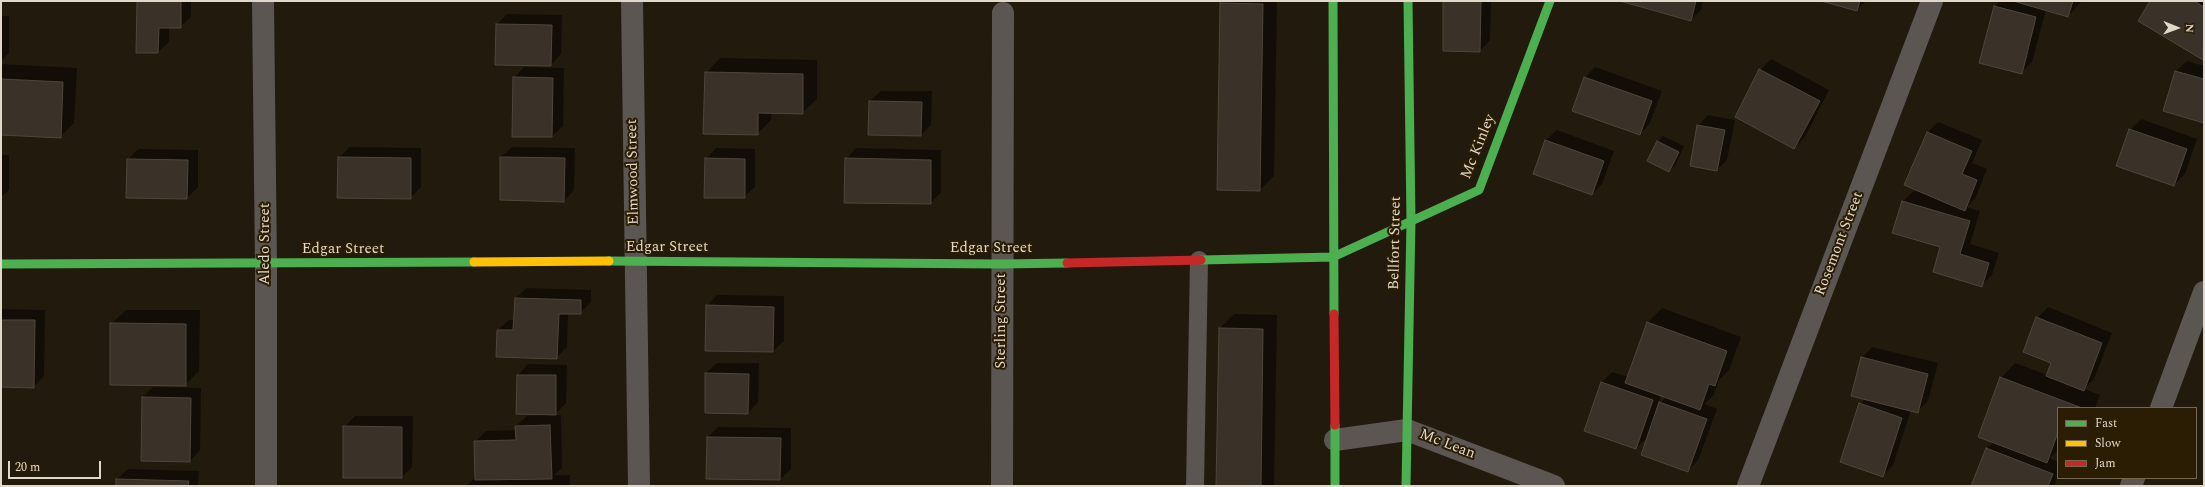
<!DOCTYPE html>
<html>
<head>
<meta charset="utf-8">
<style>
  body { margin:0 }
  #map { position:relative; width:2205px; height:487px; overflow:hidden; background:#221a0d; font-family:Spectral,serif }
  canvas { display:block }
  .frame { position:absolute; inset:0; border:2px solid #e1d8c9; pointer-events:none }
  .legend { position:absolute; left:2057px; top:407px; width:140px; height:72px; box-sizing:border-box; background:#2b1d04; border:1px solid #746853; margin:0; padding:5px 7px; list-style:none; font-size:12px; color:#e1d8c9 }
  .legend li { display:flex; align-items:center; gap:8px; height:20px }
  .legend b { width:20px; border:1px solid #746853 }
  .north { position:absolute; left:2157px; top:8px; width:40px; height:40px; -webkit-text-stroke:3px #2b1d04; paint-order:stroke; rotate:91deg; font-size:11px; font-weight:700; line-height:16px; text-align:center; color:#e1d8c9 }
  .north::after { content:''; display:block; margin:auto; width:14px; height:18px; background:#e1d8c9; clip-path:polygon(50% 0,100% 100%,50% 72%,0 100%) }
  .scale { position:absolute; left:8px; top:461px; width:93px; height:18px; box-sizing:border-box; border:2px solid #e1d8c9; border-top:0; padding-left:5px; font-size:12px; line-height:14px; white-space:nowrap; color:#e1d8c9; -webkit-text-stroke:3px #2b1d04; paint-order:stroke }
</style>
</head>
<body>
<div id="map">
<canvas width="2205" height="487"></canvas>
<div class="frame"></div>
<ul class="legend">
<li><b style="height:5px;background:#4caf50"></b>Fast</li>
<li><b style="height:5px;background:#ffc107"></b>Slow</li>
<li><b style="height:5px;background:#c62828"></b>Jam</li>
</ul>
<div class="north">N</div>
<div class="scale">20 m</div>
</div>
<script>
const c = document.querySelector('canvas').getContext('2d');
c.lineJoin = 'round';
function fill(path, color) {
  c.fillStyle = color;
  c.fill(path, 'evenodd');
}
function poly(rows) {
  const path = new Path2D();
  for (const r of rows) {
    path.moveTo(r[0], r[1]);
    for (let i = 2; i < r.length; i += 2) path.lineTo(r[i], r[i + 1]);
  }
  return path;
}
function strokePath(path, color, width, dash) {
  c.strokeStyle = color;
  c.lineWidth = width;
  c.lineCap = dash ? 'butt' : 'round';
  c.setLineDash(dash || []);
  c.stroke(path);
}
function drawText(font, color, halo, rows, align = 'center') {
  c.font = font + ' Spectral,serif';
  c.lineWidth = 4;
  c.setLineDash([]);
  c.textBaseline = 'middle';
  c.strokeStyle = halo;
  c.fillStyle = color;
  for (const [text, x, y, turn = 0] of rows) {
    c.save();
    c.translate(x, y);
    c.rotate((+turn || 0) * Math.PI / 180);
    c.textAlign = isNaN(turn) ? turn : align;
    if (halo) c.strokeText(text, 0, 0);
    c.fillText(text, 0, 0);
    c.restore();
  }
}
fill(poly([
  [138,1,191,1,191,17,180,27,169,27,169,42,158,52,137,52],
  [1223,1,1277,1,1274,176,1260,190,1221,3],
  [1444,1,1491,1,1490,40,1480,51],
  [1621,1,1703,1,1701,10,1690,20],
  [1825,1,1866,1,1857,10],
  [2000,1,2082,1,2068,16,2046,10,2032,62,2021,73,1981,62,1995,6],
  [2152,1,2204,1,2203,59],
  [507,14,562,15,561,54,551,65,497,24],
  [1,16,9,16,9,53,1,61],
  [720,58,817,60,817,99,802,113,772,112,771,120,757,134,706,73],
  [1771,59,1829,90,1805,137,1794,148,1760,70],
  [2187,61,2204,66,2204,121,2176,71],
  [1,64,77,68,74,123,60,137,1,134],
  [524,67,564,68,563,126,552,136,514,78],
  [1595,67,1662,91,1650,123,1640,134,1585,78],
  [881,91,932,91,931,125,921,135,870,101],
  [1708,115,1735,120,1727,160,1717,170,1698,126],
  [2141,119,2197,139,2185,174,2174,185,2130,130],
  [1938,122,1982,140,1972,163,1987,169,1975,199,1967,207,1980,211,1970,244,1999,253,1992,275,1981,286,1941,247,1894,232,1903,201,1914,191,1919,192,1928,132],
  [1557,130,1614,151,1602,184,1592,194,1546,140],
  [1663,136,1684,146,1675,166,1669,171,1648,161,1658,141],
  [350,147,421,148,421,187,410,198,339,157],
  [512,147,575,148,574,190,564,201,501,157],
  [716,148,755,149,755,187,744,197,706,159],
  [856,148,941,150,941,193,930,203,846,159],
  [138,149,198,150,198,187,187,198,128,159],
  [1,155,9,155,9,190,1,197],
  [526,288,591,290,591,302,580,313,568,313,567,347,556,358,498,330,509,320,515,320,516,298],
  [717,295,784,296,784,341,773,351,707,306],
  [2048,307,2112,333,2094,379,2084,389,2100,395,2095,408,2058,408,2058,450,2050,458,2058,462,2058,476,2054,486,1972,486,1986,449,1994,442,2001,378,2015,363,2047,375,2052,362,2037,318],
  [1662,308,1741,337,1729,370,1719,380,1714,395,1704,404,1717,409,1698,460,1688,471,1649,436,1636,448,1602,382,1612,372,1628,377,1648,322],
  [1661,395,1666,397,1658,405],
  [1,309,45,310,44,376,33,387,1,386],
  [126,310,200,310,199,371,185,385,111,324],
  [1234,314,1277,315,1274,486,1217,486,1220,328],
  [1872,347,1938,363,1928,401,1918,411,1911,410,1893,465,1882,476,1860,404,1866,398,1862,358],
  [717,363,759,363,758,402,748,413,706,373],
  [528,364,567,365,566,403,554,415,561,415,562,468,554,475,570,475,570,486,466,486,476,477,475,442,486,431,516,430,516,426,527,416,541,415,541,414,517,413,518,375],
  [153,387,201,388,200,450,190,461,143,397],
  [355,416,413,416,412,467,402,477,344,427],
  [718,427,791,428,791,469,780,479,708,437],
  [128,469,199,471,198,486,117,486,117,479]
]), '#0007');
const building = poly([
  [137,1,181,1,181,28,159,28,158,53,136,53,137,1],
  [1443,1,1481,1,1480,52,1443,51,1443,1],
  [1620,1,1696,1,1691,21,1620,1],
  [1821,1,1860,1,1857,11,1821,1],
  [2013,1,2073,1,2068,17,2013,1],
  [2150,1,2194,1,2204,7,2203,60,2138,21,2150,1],
  [1220,3,1263,4,1260,191,1217,190,1220,3],
  [1994,6,2036,17,2022,74,1979,63,1994,6],
  [496,24,552,25,551,66,495,65,496,24],
  [1759,69,1820,101,1794,149,1735,117,1759,69],
  [2175,71,2204,79,2204,123,2163,111,2175,71],
  [705,72,803,74,803,114,758,113,758,135,703,134,705,72],
  [513,77,553,78,552,137,512,137,513,77],
  [1584,77,1652,101,1640,135,1572,111,1584,77],
  [1,79,63,82,61,138,1,135,1,79],
  [869,101,922,102,921,136,868,135,869,101],
  [1697,125,1725,130,1717,171,1690,166,1697,125],
  [2129,129,2187,149,2174,186,2116,166,2129,129],
  [1927,132,1972,151,1962,174,1977,180,1965,211,1904,185,1927,132],
  [1545,140,1604,161,1592,195,1533,174,1545,140],
  [1657,141,1679,152,1669,172,1647,161,1657,141],
  [338,157,411,158,411,199,337,198,338,157],
  [500,157,565,158,564,202,500,200,500,157],
  [705,158,745,159,745,198,704,198,705,158],
  [845,158,931,160,931,204,844,203,845,158],
  [127,159,188,160,187,199,126,198,127,159],
  [1902,201,1970,221,1960,254,1989,263,1982,287,1933,272,1940,247,1892,233,1902,201],
  [515,298,581,300,581,314,559,314,557,359,496,357,497,330,513,330,515,298],
  [706,305,774,307,773,352,705,351,706,305],
  [2036,317,2102,343,2084,391,2046,376,2051,363,2023,352,2036,317],
  [1,320,35,320,34,388,1,387,1,320],
  [1647,322,1727,351,1715,386,1709,384,1700,410,1625,383,1647,322],
  [110,323,186,324,186,386,110,385,110,323],
  [1219,328,1263,329,1261,486,1216,486,1219,328],
  [1861,357,1928,374,1918,413,1851,396,1861,357],
  [705,373,749,374,748,414,705,413,705,373],
  [517,375,556,375,556,415,516,414,517,375],
  [2000,377,2082,408,2058,408,2058,432,2047,463,1978,437,2000,377],
  [1601,382,1653,400,1636,449,1584,431,1601,382],
  [142,397,191,398,190,462,141,461,142,397],
  [1659,402,1707,419,1688,472,1641,455,1659,402],
  [1859,403,1902,418,1883,477,1840,462,1859,403],
  [550,425,552,479,475,480,474,441,516,440,515,426,550,425],
  [343,426,402,427,402,478,343,478,343,426],
  [707,437,781,438,780,480,706,479,707,437],
  [1986,448,2053,474,2048,486,1971,486,1986,448],
  [116,479,189,481,188,486,116,486,116,479]
]);
fill(building, '#3a3128');
strokePath(building, '#4f463c', 1);
strokePath(poly([
  [1195,486,1199,260]
]), '#5b5652', 18);
strokePath(poly([
  [632,1,639,486],
  [263,3,266,264,266,486],
  [2161,408,2204,292],
  [1335,440,1407,430,1554,486],
  [1002,486,1003,13],
  [1748,486,1932,1],
  [2131,486,2134,478]
]), '#5b5652', 22);
strokePath(poly([
  [1333,1,1334,314],
  [1201,260,1333,257,1479,190,1550,1],
  [609,261,1002,264,1067,263],
  [1,264,474,262],
  [1335,425,1335,486],
  [1406,486,1411,221,1408,1]
]), '#4caf50', 9);
strokePath(poly([
  [474,262,609,261]
]), '#ffc107', 9);
strokePath(poly([
  [1067,263,1201,260],
  [1334,314,1335,425]
]), '#c62828', 9);
drawText('15px', '#e1d8c9', '#2b1d04', [
  ["Mc Kinley",1479,147,-68],
  ["Elmwood Street",634,172,-91],
  ["Bellfort Street",1396,243,-89],
  ["Aledo Street",266,244,-90],
  ["Rosemont Street",1840,244,-69],
  ["Edgar Street",667,248],
  ["Edgar Street",991,249],
  ["Edgar Street",343,250],
  ["Sterling Street",1002,321,-90],
  ["Mc Lean",1447,445,21]
]);
</script>
</body>
</html>
